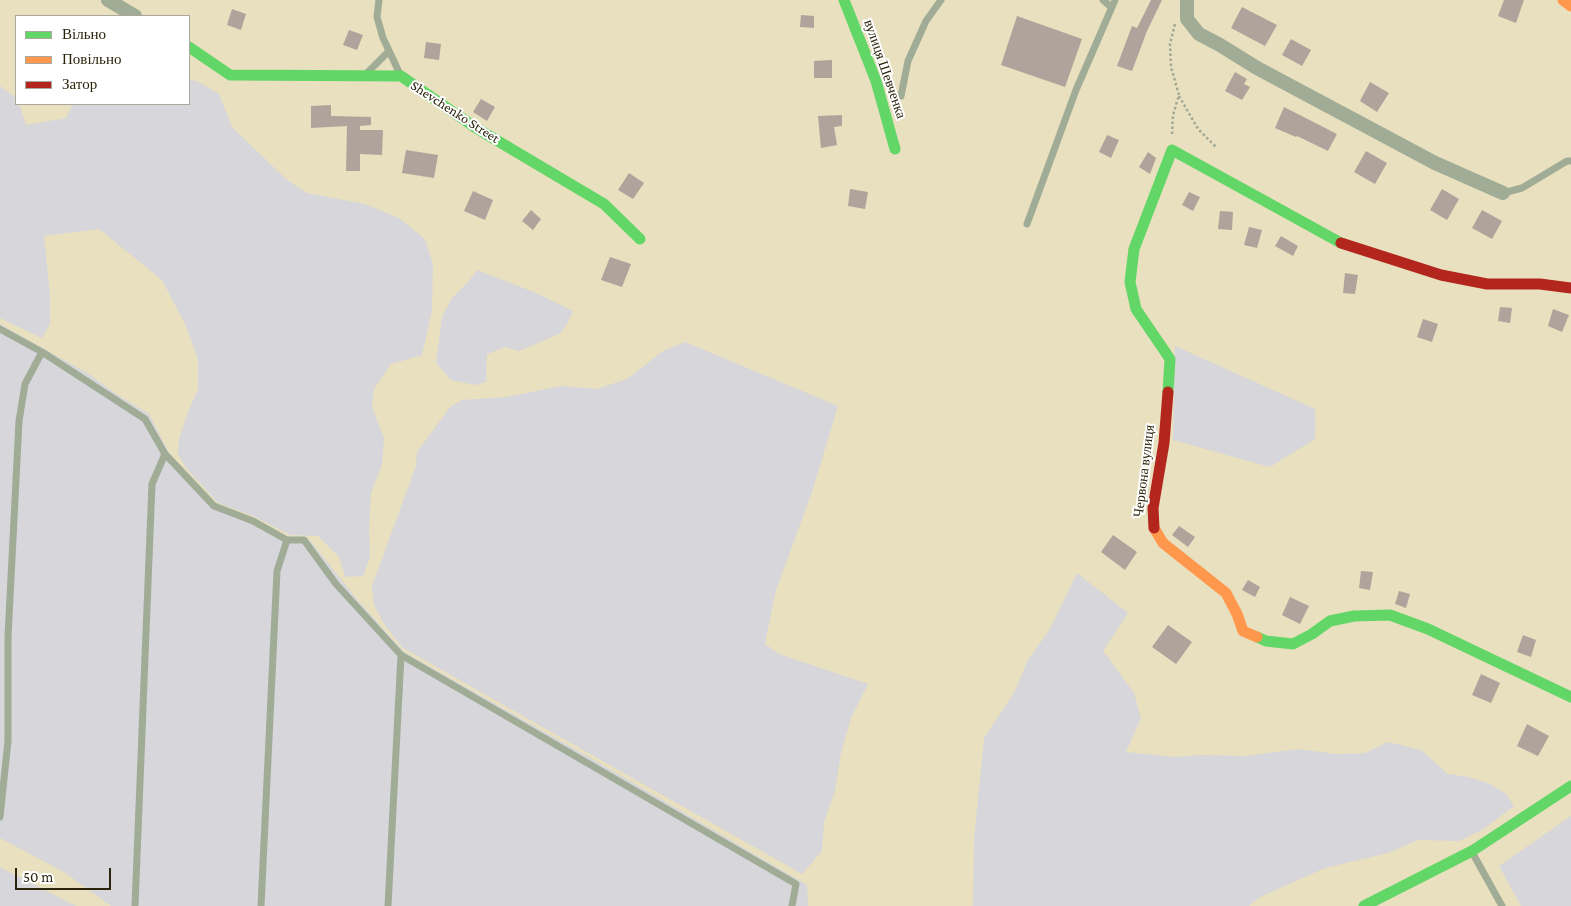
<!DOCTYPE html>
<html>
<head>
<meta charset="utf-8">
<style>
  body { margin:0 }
  #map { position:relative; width:1571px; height:906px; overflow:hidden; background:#e8e0be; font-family:"Crimson Pro",serif }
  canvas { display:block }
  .legend { position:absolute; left:15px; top:15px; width:175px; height:90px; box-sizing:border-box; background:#fff; border:1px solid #aaa79d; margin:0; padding:6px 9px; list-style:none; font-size:15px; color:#2a240b }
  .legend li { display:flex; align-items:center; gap:10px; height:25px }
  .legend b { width:25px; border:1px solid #aaa79d }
  .scale { position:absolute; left:15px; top:868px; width:96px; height:22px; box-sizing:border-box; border:2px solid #2a240b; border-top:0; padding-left:6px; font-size:15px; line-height:18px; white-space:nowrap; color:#2a240b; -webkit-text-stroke:4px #fff; paint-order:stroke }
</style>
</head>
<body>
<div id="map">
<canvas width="1571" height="906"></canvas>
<ul class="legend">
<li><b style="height:6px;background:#63d668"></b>Вільно</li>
<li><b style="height:6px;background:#ff974d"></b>Повільно</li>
<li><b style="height:6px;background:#b3261e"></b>Затор</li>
</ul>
<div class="scale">50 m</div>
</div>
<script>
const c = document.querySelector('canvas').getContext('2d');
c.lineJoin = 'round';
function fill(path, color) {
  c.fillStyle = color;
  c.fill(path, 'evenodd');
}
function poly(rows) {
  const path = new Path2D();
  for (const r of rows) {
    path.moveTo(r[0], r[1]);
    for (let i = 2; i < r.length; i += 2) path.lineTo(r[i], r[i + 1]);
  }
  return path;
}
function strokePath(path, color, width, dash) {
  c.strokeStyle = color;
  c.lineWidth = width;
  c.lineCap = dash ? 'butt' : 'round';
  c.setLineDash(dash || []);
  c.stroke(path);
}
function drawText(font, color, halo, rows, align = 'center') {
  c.font = font + ' "Crimson Pro",serif';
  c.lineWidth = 4;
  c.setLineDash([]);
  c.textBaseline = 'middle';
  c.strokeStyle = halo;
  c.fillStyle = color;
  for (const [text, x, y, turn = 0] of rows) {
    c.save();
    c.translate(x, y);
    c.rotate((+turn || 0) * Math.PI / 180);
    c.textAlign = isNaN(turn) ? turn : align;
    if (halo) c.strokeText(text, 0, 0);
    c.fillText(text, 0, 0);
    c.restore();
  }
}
fill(poly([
  [189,80,197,81,219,94,232,127,287,180,307,193,365,204,399,218,425,239,433,264,432,311,422,355,391,364,374,389,372,407,384,438,382,464,371,493,369,528,370,557,363,576,345,577,339,557,318,536,290,535,251,515,218,503,187,469,178,454,179,439,188,412,198,389,198,360,186,326,162,280,99,229,44,236,50,295,50,324,42,338,0,318,0,86,16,98,16,104,19,104,26,125,66,118,73,104,189,104],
  [477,270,534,292,573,311,566,326,559,334,519,351,505,347,487,354,486,382,475,385,451,380,436,363,442,317,452,298,469,281],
  [0,324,87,373,119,396,149,414,171,457,215,505,284,536,308,538,355,597,404,652,596,761,807,885,808,906,111,906,64,872,0,838],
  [685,342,838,406,812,492,776,590,765,644,779,654,868,684,851,718,841,753,835,791,824,822,822,851,802,874,403,648,384,624,374,605,372,586,416,466,417,452,451,406,462,400,506,397,561,386,597,389,627,379,663,351],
  [1175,346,1315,409,1315,439,1270,467,1173,440],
  [1077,573,1128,613,1103,651,1134,693,1141,718,1126,752,1175,757,1200,755,1245,756,1298,749,1337,754,1365,753,1388,742,1421,750,1448,774,1469,777,1488,783,1505,793,1514,806,1482,830,1459,841,1418,840,1388,853,1325,868,1260,897,1249,906,973,906,974,839,984,738,1014,693,1028,660,1050,629],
  [1571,816,1571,906,1521,906,1499,866],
  [0,867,74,905,77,906,0,906]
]), '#d6d6db');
fill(poly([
  [1151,0,1162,0,1147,31,1132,71,1117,66,1132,26,1137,28],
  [1504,0,1524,0,1516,23,1498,16],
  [1242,7,1277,25,1265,46,1231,28],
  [232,9,246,14,241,30,227,25],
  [801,15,814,16,814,28,800,27],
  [1017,16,1082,39,1065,87,1001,65],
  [349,30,363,35,357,50,343,45],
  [1291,39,1311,50,1302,66,1282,55],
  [426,42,441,44,439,60,424,58],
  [832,60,832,78,814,78,814,61],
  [1235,72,1247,79,1244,84,1250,87,1242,100,1225,91],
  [1370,82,1389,93,1377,112,1360,101],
  [481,99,495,107,487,121,473,112],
  [331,105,331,116,371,117,371,125,360,126,360,130,383,130,382,155,360,154,360,171,346,171,347,126,311,128,311,106],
  [1284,107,1337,134,1328,151,1297,136,1296,137,1275,128],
  [842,115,842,126,834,127,837,145,821,148,818,116],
  [1107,135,1119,140,1111,158,1099,152],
  [406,150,438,155,434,178,402,173],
  [1366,151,1387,163,1375,184,1354,172],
  [1148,152,1156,158,1150,174,1139,167],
  [629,173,644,183,633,199,618,190],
  [850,189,868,192,865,209,848,206],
  [1442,189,1459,199,1447,220,1430,210],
  [473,191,493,200,485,220,464,211],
  [1189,192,1200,197,1193,211,1182,205],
  [531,210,541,219,533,230,522,221],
  [1482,210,1502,221,1492,239,1472,228],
  [1220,211,1233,212,1232,230,1218,229],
  [1249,227,1262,230,1257,248,1244,245],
  [1281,236,1298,246,1293,256,1275,246],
  [610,257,631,264,622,287,601,280],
  [1345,273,1358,275,1355,294,1343,293],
  [1500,307,1512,308,1510,323,1498,321],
  [1553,309,1569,315,1562,332,1548,326],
  [1423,319,1438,324,1432,342,1417,337],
  [1179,526,1195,537,1188,547,1172,535],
  [1113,535,1137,552,1125,570,1101,552],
  [1361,571,1373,572,1370,590,1359,588],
  [1248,580,1260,587,1255,597,1242,590],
  [1399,591,1410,594,1406,608,1395,604],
  [1290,597,1309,606,1300,624,1282,615],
  [1168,625,1192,642,1176,664,1152,647],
  [1523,635,1536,640,1531,657,1517,652],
  [1481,674,1500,683,1491,703,1472,695],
  [1527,724,1549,736,1538,756,1517,746]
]), '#b0a39b');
strokePath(poly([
  [1179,96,1198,129,1217,148],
  [1172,134,1173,115,1179,95,1171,67,1170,44,1175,24]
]), '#a0a894', 2.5, [2.5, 2.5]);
strokePath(poly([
  [379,0,377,17,383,38,399,72],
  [1103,0,1111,7],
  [368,72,389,51],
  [901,96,908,61,926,21,941,0],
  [1503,193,1522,188,1567,161,1571,161],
  [1027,224,1076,90,1115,0],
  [0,329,42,352,145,419,165,454,214,506,253,521,287,540,304,540,336,584,401,655,796,884,792,906],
  [0,817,8,741,8,637,19,421,25,384,42,352],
  [1472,852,1502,906],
  [135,906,152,484,165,454],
  [261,906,277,571,287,540],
  [388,906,401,655]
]), '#a0ac96', 7);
strokePath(poly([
  [108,0,135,16],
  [1187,0,1187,19,1199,34,1220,45,1257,68,1435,163,1503,193]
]), '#a0ac96', 14);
strokePath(poly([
  [844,0,876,81,895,149],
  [189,47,230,75,401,76,476,128,604,204,640,239],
  [1168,392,1170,359,1136,309,1130,282,1134,249,1172,150,1341,243],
  [1257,637,1266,641,1293,644,1312,634,1330,621,1354,616,1390,615,1428,629,1571,697],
  [1364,906,1472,851,1571,786]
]), '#63d668', 11);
strokePath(poly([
  [1563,0,1571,6],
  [1154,528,1163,543,1226,593,1237,614,1243,631,1257,637]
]), '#ff974d', 11);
strokePath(poly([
  [1341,243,1441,275,1487,284,1540,284,1571,288],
  [1154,528,1153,508,1164,443,1168,392]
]), '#b3261e', 11);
drawText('14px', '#2a240b', '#fff', [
  ["вулиця Шевченка",885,69,71],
  ["Shevchenko Street",455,112,33],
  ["Червона вулиця",1144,471,-83]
]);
</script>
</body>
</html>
